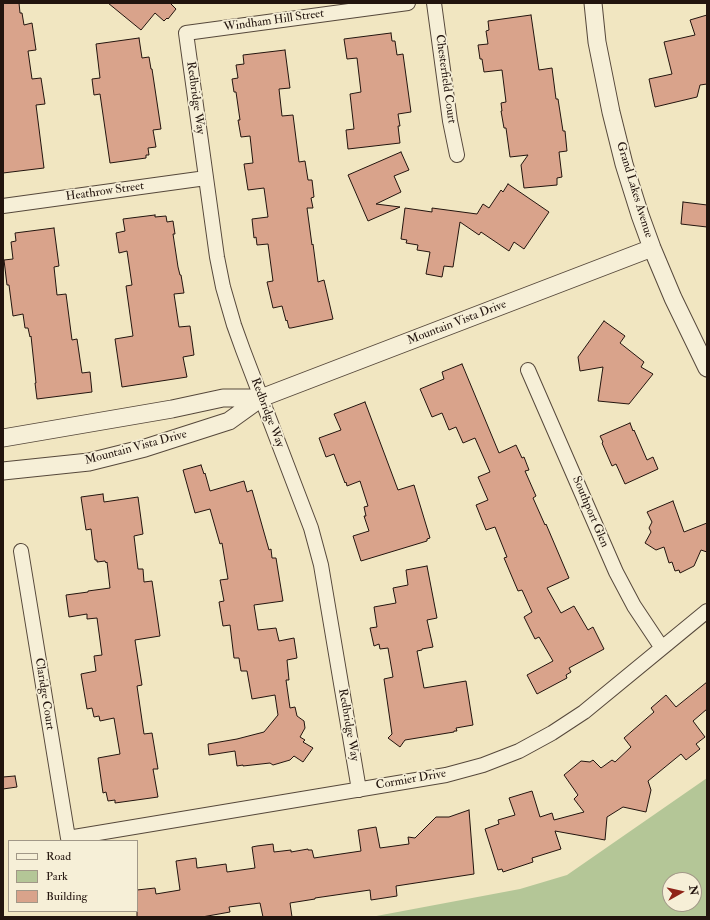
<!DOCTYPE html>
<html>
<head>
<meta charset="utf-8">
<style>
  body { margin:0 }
  #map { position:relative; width:710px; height:920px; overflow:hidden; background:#f1e6c1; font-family:"IM FELL Double Pica",serif }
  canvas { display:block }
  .frame { position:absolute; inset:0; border:4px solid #22140e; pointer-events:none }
  .legend { position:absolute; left:8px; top:840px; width:130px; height:72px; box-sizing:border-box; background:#f6efd7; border:1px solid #a19787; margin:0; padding:5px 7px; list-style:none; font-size:12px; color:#22140e }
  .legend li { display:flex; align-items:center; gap:8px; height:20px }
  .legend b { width:20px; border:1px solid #a19787 }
  .north { position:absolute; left:662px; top:872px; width:40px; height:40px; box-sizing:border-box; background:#f6efd7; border:1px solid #a19787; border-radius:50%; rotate:82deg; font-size:11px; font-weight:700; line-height:16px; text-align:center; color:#22140e }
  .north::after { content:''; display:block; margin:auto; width:14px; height:18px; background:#8f2418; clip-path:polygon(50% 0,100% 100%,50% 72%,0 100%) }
</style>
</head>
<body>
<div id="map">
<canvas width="710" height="920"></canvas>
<div class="frame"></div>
<ul class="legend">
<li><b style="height:5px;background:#f6efd7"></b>Road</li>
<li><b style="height:11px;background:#b4c697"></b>Park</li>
<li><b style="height:11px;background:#d9a38b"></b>Building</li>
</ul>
<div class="north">N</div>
</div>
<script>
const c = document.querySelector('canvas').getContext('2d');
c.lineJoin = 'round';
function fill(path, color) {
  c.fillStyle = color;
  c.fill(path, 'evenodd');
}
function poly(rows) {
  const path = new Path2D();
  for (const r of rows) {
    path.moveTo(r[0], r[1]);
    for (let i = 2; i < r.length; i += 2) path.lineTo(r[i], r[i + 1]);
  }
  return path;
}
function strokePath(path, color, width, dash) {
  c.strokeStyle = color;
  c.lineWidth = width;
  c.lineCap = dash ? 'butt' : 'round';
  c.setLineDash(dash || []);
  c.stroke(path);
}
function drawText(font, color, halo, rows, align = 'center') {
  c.font = font + ' "IM FELL Double Pica",serif';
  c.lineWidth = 3.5;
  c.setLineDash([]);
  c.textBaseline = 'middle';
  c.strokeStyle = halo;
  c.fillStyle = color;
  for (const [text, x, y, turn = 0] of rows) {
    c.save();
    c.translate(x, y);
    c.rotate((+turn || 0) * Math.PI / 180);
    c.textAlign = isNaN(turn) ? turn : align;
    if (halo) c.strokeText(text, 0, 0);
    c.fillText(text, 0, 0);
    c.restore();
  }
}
fill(poly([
  [707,778,707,917,371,917,520,889,567,875],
  [670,880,694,880,694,904,670,904]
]), '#b4c697');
const building = poly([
  [3,3,19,3,20,13,22,13,24,25,32,23,36,50,28,51,32,79,41,78,45,104,36,105,44,168,3,173,3,3],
  [108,3,170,3,176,9,168,19,167,18,164,21,155,13,141,30,108,3],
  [531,15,539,70,552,68,556,99,558,99,563,131,565,131,567,151,559,152,562,177,557,178,557,185,524,188,521,165,528,155,510,157,506,128,504,128,501,111,502,111,501,103,506,102,502,70,484,72,482,59,480,59,478,45,488,44,486,31,489,30,488,21,531,15],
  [707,15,707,84,700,85,697,97,655,107,649,79,672,74,664,42,695,35,690,20,707,15],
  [391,33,392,41,395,41,397,55,403,54,411,112,398,114,400,126,398,126,400,143,348,149,346,130,354,129,350,94,361,92,357,58,347,59,344,39,391,33],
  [139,38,142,58,149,57,151,69,152,69,161,129,153,130,156,147,148,148,149,155,146,155,146,158,110,163,100,94,94,95,92,79,100,78,96,44,139,38],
  [285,50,290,88,279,89,282,116,293,115,299,162,305,161,308,180,312,180,314,197,311,198,313,208,307,208,312,245,313,244,318,282,324,280,333,319,291,328,289,328,287,320,286,321,282,306,273,308,267,282,273,281,268,244,257,245,256,237,254,238,252,219,268,217,264,188,248,190,244,164,253,163,250,136,241,137,238,120,240,120,236,92,234,92,232,79,238,78,236,65,244,64,243,55,285,50],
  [401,152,409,170,394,176,401,192,376,204,400,207,368,221,348,175,401,152],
  [508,184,549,212,524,249,514,242,509,251,481,232,479,235,460,222,453,267,444,266,442,277,426,274,430,252,417,250,418,245,406,243,407,240,401,239,405,208,432,212,432,208,477,214,483,204,489,208,501,190,503,192,508,184],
  [683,202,707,205,707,227,681,224,683,202],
  [155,215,155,217,166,216,167,222,173,221,175,234,173,234,178,267,180,275,181,275,184,293,174,294,179,327,190,326,194,355,183,357,187,377,122,387,115,339,133,336,126,286,132,285,127,251,119,253,116,233,125,231,123,219,155,215],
  [54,228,59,266,54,267,57,295,66,294,72,340,77,339,82,373,90,372,92,392,37,399,35,383,36,383,31,336,30,337,28,328,25,328,23,314,13,316,9,285,7,285,4,260,13,259,11,242,16,241,15,233,54,228],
  [604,321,625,336,620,343,644,362,641,367,653,374,629,404,598,401,603,367,580,371,578,357,604,321],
  [462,364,499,453,516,445,522,458,524,457,529,470,525,471,536,496,533,498,545,525,546,524,569,578,547,588,561,613,574,606,588,630,593,627,604,649,569,668,571,672,566,675,567,678,537,694,527,675,553,661,539,637,535,639,524,617,532,612,522,590,518,591,504,558,507,557,495,527,486,530,476,505,488,500,478,477,490,472,475,438,463,443,456,427,449,430,442,413,432,417,420,389,444,379,442,372,462,364],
  [365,402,398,490,414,485,430,538,427,539,427,541,361,561,353,536,369,531,364,516,366,516,364,507,368,506,360,481,347,486,346,482,345,483,334,454,326,457,319,438,341,430,334,414,365,402],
  [630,423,633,431,634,430,647,460,653,457,658,469,625,484,616,464,612,466,602,443,603,442,600,436,630,423],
  [201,465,204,474,205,473,210,491,244,481,247,492,252,490,269,550,271,549,272,558,276,558,283,601,254,605,258,630,276,628,279,641,294,638,297,658,287,660,289,680,286,680,290,708,295,707,297,716,304,721,305,728,300,737,305,740,303,742,313,748,303,762,294,756,290,760,273,765,270,763,243,766,243,765,237,766,235,751,209,755,208,744,237,739,264,732,278,715,275,695,252,699,247,671,241,671,239,658,234,658,230,625,223,626,219,602,224,601,220,580,228,579,222,543,220,544,210,509,195,513,183,470,201,465],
  [103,494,104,502,138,497,143,534,134,536,138,569,143,569,144,582,152,581,160,636,135,640,142,685,137,686,144,734,152,733,158,769,153,769,158,797,115,803,115,800,108,801,106,792,103,793,98,758,120,754,114,718,100,721,99,716,94,717,92,708,87,709,81,674,96,671,94,656,102,655,97,618,87,619,87,614,69,617,66,595,88,592,88,591,110,588,107,562,106,563,105,561,97,562,97,560,95,560,91,529,86,530,81,497,103,494],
  [673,501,684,532,707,523,707,552,701,550,694,566,680,573,679,570,675,571,672,562,669,563,664,547,656,550,645,543,651,532,649,528,652,522,647,512,673,501],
  [427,566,437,618,427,620,433,647,422,649,422,650,417,651,424,688,466,681,473,725,456,728,457,731,454,731,454,732,405,740,400,747,388,738,392,734,384,679,393,677,388,648,380,649,379,644,374,646,370,628,377,627,374,607,396,603,393,588,408,585,406,570,427,566],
  [707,682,707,709,693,721,705,737,696,744,700,749,686,760,681,754,648,781,651,790,646,812,623,807,607,817,605,840,555,831,561,849,532,858,533,862,503,872,502,869,498,870,485,829,499,824,498,820,515,815,509,798,532,791,540,817,552,813,554,820,584,812,574,799,578,795,564,775,581,761,590,762,593,760,601,768,612,760,615,762,631,747,624,738,654,712,651,708,666,695,676,707,707,682],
  [15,776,17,787,3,789,3,777,15,776],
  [469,810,474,874,396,886,397,896,371,900,370,890,315,898,315,899,290,903,292,917,263,917,260,903,229,907,230,912,202,917,137,917,137,890,155,888,156,894,180,890,176,861,196,858,197,868,226,864,227,872,255,868,252,847,257,846,273,844,274,852,291,850,291,852,308,849,308,850,312,850,314,858,361,851,358,830,376,827,380,848,409,844,408,837,415,838,436,817,449,817,469,810]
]);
fill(building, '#d9a38b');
strokePath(building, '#22140e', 1);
const minor = poly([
  [434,3,450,121,457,155],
  [3,206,206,178],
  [528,370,616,572,634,606,662,648],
  [21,551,68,838,446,775,483,765,519,751,552,733,584,712,707,611],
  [359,790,321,565,311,528,243,350,234,325,223,287,217,257,186,33,408,3]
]);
const tertiary = poly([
  [593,3,597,42,611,112,624,164,640,215,652,248,673,298,707,368],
  [3,438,172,409,223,398,261,398],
  [3,471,89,462,145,448,229,421,261,398,652,248]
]);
strokePath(minor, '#56483b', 16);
strokePath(tertiary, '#56483b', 19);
strokePath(minor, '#f6efd7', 14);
strokePath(tertiary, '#f6efd7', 17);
drawText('12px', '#22140e', '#f6efd7', [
  ["Windham Hill Street",274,21,-8],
  ["Chesterfield Court",445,79,82],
  ["Redbridge Way",195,98,82],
  ["Grand Lakes Avenue",634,190,73],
  ["Heathrow Street",105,192,-8],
  ["Mountain Vista Drive",457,323,-21],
  ["Redbridge Way",267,413,69],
  ["Mountain Vista Drive",136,448,-15],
  ["Southport Glen",590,512,67],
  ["Claridge Court",44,694,81],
  ["Redbridge Way",348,725,80],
  ["Cormier Drive",411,780,-10]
]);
</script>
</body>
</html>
